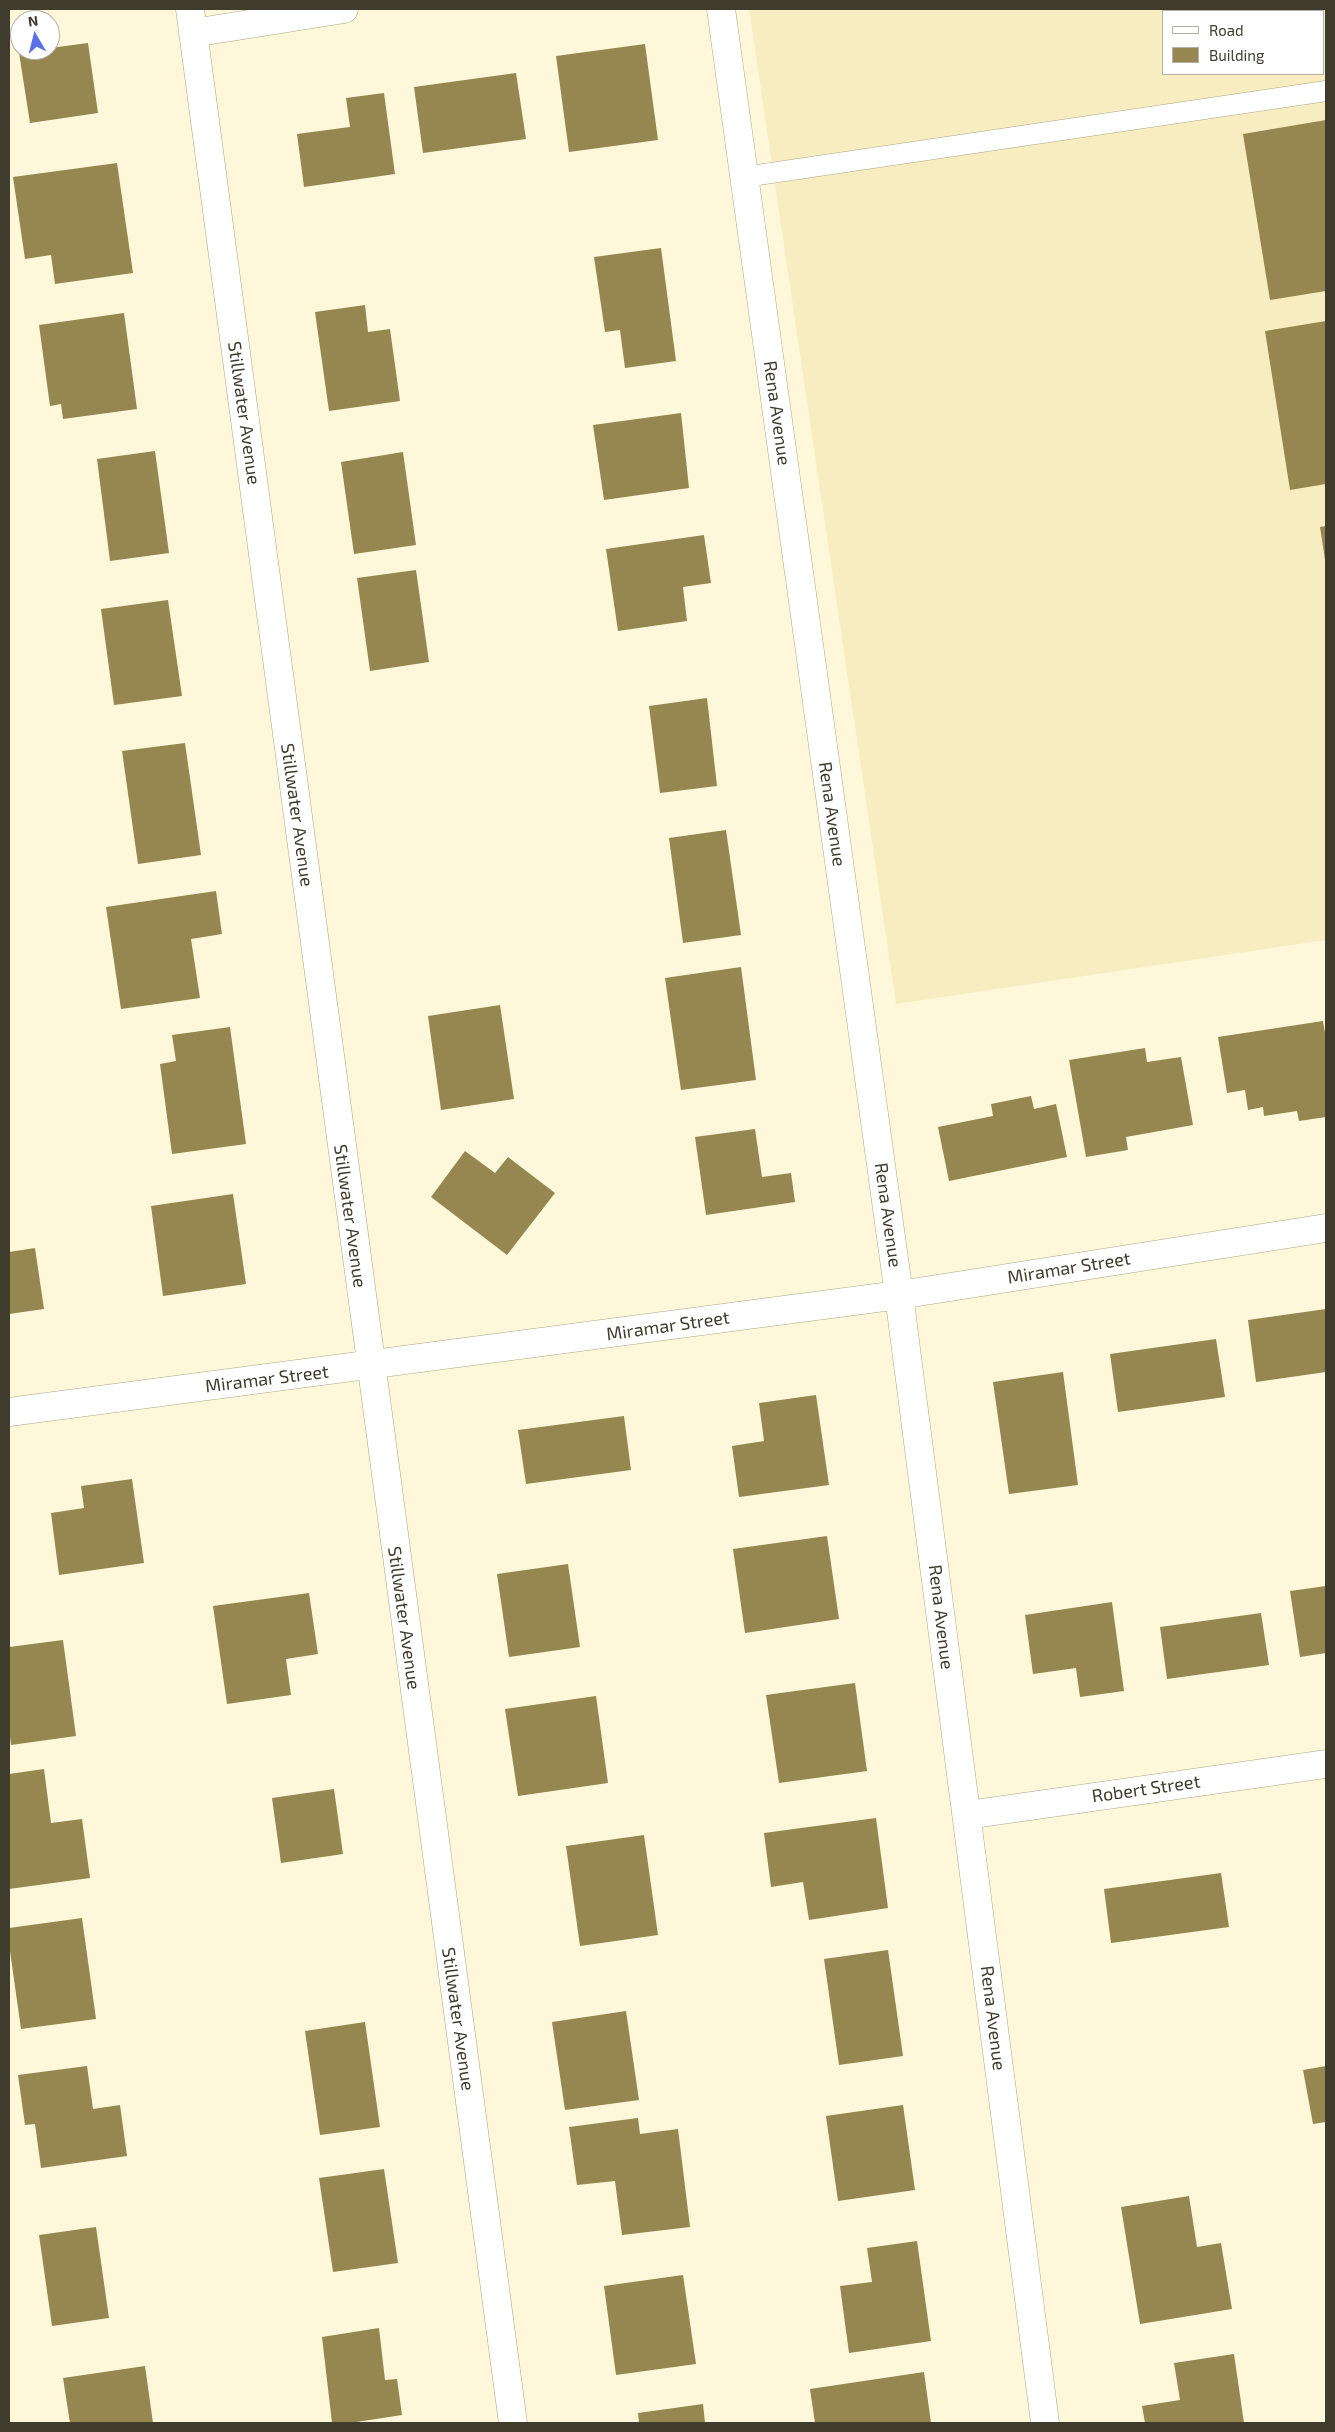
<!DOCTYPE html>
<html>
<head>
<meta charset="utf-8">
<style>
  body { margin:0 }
  #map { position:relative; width:1335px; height:2432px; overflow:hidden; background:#fef7da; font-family:"Exo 2",sans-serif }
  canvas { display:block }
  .frame { position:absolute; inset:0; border:10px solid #3f3b2d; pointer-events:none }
  .legend { position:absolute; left:1162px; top:10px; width:162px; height:65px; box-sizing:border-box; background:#fff; border:1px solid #b2b1ab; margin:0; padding:6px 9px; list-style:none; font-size:15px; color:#3f3b2d }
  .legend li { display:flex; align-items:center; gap:10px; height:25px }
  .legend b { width:25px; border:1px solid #b2b1ab }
  .north { position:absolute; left:10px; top:10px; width:50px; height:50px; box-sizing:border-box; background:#fff; border:1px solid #b2b1ab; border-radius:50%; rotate:352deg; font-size:14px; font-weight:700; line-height:20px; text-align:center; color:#3f3b2d }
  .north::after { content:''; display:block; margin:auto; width:18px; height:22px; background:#5c70e7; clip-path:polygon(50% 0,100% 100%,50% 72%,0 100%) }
</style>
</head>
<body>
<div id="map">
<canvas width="1335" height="2432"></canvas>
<div class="frame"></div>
<ul class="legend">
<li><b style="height:6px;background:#fff"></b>Road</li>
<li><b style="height:14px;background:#95874f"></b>Building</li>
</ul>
<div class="north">N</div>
</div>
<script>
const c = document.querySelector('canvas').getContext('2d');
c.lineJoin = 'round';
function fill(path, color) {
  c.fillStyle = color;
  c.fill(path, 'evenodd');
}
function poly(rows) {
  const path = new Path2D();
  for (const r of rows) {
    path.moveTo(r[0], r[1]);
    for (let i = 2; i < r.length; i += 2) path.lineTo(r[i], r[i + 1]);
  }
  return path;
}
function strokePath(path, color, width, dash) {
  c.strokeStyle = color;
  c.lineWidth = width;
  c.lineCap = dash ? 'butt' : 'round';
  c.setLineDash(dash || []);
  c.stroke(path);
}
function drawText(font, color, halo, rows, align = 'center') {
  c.font = font + ' "Exo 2",sans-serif';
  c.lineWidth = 5;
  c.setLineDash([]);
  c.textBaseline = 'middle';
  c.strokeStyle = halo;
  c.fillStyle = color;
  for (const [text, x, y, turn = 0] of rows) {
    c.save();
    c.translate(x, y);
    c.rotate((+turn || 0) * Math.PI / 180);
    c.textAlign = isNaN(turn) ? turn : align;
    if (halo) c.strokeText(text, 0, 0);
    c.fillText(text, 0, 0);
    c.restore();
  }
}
fill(poly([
  [749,9,1326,9,1326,940,896,1004],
  [1164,11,1324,11,1324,74,1164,74]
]), '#f8edc1');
fill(poly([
  [88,43,98,113,30,123,19,53,50,50,50,48],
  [645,44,658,140,569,152,556,56],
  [516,73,526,139,423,153,414,87],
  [384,93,395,174,304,187,297,134,350,127,346,98],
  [1326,120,1326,291,1270,300,1243,134],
  [117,163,133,273,55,284,51,255,25,259,13,177],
  [661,248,676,361,625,368,620,330,605,332,594,257],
  [365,305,368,332,390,329,400,401,329,411,315,312],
  [124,313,137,409,63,419,61,404,50,406,39,325],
  [1326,321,1326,484,1290,490,1265,331],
  [681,413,689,488,604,500,593,425],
  [155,451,169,553,110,561,97,459],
  [403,452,416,545,354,554,341,462],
  [1326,526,1326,559,1325,560,1320,527],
  [704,535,711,583,683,587,687,621,618,631,606,549],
  [416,570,429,662,370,671,357,578],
  [168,600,182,696,114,705,101,609],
  [707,698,717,786,660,793,649,706],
  [185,743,201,855,138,864,122,751],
  [726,830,741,935,683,943,669,838],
  [216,891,222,934,191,939,200,998,121,1009,106,907],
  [741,967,756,1080,681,1090,665,978],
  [500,1005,514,1099,441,1110,428,1016],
  [1323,1021,1326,1039,1326,1117,1299,1121,1297,1111,1264,1116,1263,1107,1248,1110,1245,1090,1227,1093,1218,1037],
  [230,1027,246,1144,172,1154,160,1064,176,1061,172,1035],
  [1145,1048,1147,1062,1181,1057,1193,1125,1126,1137,1128,1150,1086,1157,1069,1060],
  [1031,1096,1034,1109,1056,1104,1067,1157,949,1181,938,1127,993,1116,991,1104],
  [755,1129,762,1177,791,1173,795,1202,706,1215,695,1137],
  [465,1151,495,1173,508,1157,555,1193,507,1255,431,1197],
  [233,1194,246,1284,163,1296,151,1206],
  [35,1248,44,1309,9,1314,9,1252],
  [1326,1309,1326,1372,1256,1382,1248,1320],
  [1216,1339,1225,1397,1118,1412,1110,1354],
  [1063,1372,1078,1485,1009,1494,993,1382],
  [816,1395,829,1485,739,1497,732,1446,764,1441,759,1403],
  [624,1416,631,1470,526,1484,518,1430],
  [132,1479,144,1563,59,1575,51,1513,84,1508,81,1486],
  [827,1536,839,1619,745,1633,733,1549],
  [568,1564,580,1647,509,1657,497,1574],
  [1326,1586,1326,1653,1300,1657,1290,1591],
  [309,1593,318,1654,286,1659,291,1695,227,1704,213,1606],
  [1112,1602,1124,1691,1080,1697,1076,1668,1033,1674,1025,1615],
  [1261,1613,1269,1665,1167,1679,1160,1627],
  [63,1640,76,1736,11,1745,9,1728,9,1647],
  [855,1683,867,1771,779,1783,766,1695],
  [596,1696,608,1783,518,1796,505,1709],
  [44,1769,51,1823,82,1819,90,1878,9,1889,9,1774],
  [334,1789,343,1854,281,1863,272,1798],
  [876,1818,888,1908,809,1920,803,1882,771,1887,764,1833],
  [644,1835,658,1935,580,1946,566,1846],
  [1221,1873,1229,1927,1111,1943,1104,1889],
  [82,1918,96,2019,21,2029,9,1944,9,1928],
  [888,1950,903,2056,839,2065,824,1959],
  [626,2011,639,2100,565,2110,552,2022],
  [365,2022,380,2127,320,2135,305,2031],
  [87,2066,93,2109,120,2105,127,2156,41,2168,35,2124,25,2125,18,2075],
  [1326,2066,1326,2122,1313,2124,1303,2070],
  [903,2105,915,2190,838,2201,826,2116],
  [638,2118,640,2134,678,2129,690,2227,622,2235,615,2181,577,2185,569,2127],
  [384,2169,398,2263,333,2272,319,2178],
  [1189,2196,1197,2247,1221,2243,1232,2309,1140,2324,1121,2207],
  [96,2227,109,2318,52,2326,39,2235],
  [917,2241,931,2341,849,2353,840,2286,872,2282,867,2248],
  [683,2275,696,2364,616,2375,604,2286],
  [379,2328,385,2380,397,2379,402,2415,350,2423,332,2423,322,2337],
  [1234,2354,1244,2423,1145,2423,1142,2406,1180,2400,1174,2363],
  [145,2366,153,2423,70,2423,63,2378],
  [924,2372,931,2423,815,2423,810,2389],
  [703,2404,705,2423,639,2423,638,2413]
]), '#95874f');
const lane = poly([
  [744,177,1326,91]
]);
const street = poly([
  [190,9,513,2423],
  [721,9,899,1295,1045,2423],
  [193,33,344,9],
  [9,1412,899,1295,1326,1228],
  [967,1815,1326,1764]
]);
strokePath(lane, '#aea683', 21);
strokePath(street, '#aea683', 29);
strokePath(lane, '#fff', 20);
strokePath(street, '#fff', 28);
drawText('18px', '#3f3b2d', '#fff', [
  ["Stillwater Avenue",244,413,82],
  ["Rena Avenue",777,413,82],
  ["Rena Avenue",832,814,82],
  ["Stillwater Avenue",297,815,82],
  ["Rena Avenue",888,1215,82],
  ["Stillwater Avenue",350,1216,82],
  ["Miramar Street",1069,1268,-9],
  ["Miramar Street",668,1326,-8],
  ["Miramar Street",267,1379,-7],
  ["Rena Avenue",941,1617,83],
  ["Stillwater Avenue",404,1618,82],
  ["Robert Street",1146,1789,-8],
  ["Rena Avenue",993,2018,83],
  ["Stillwater Avenue",458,2019,82]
]);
</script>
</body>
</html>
